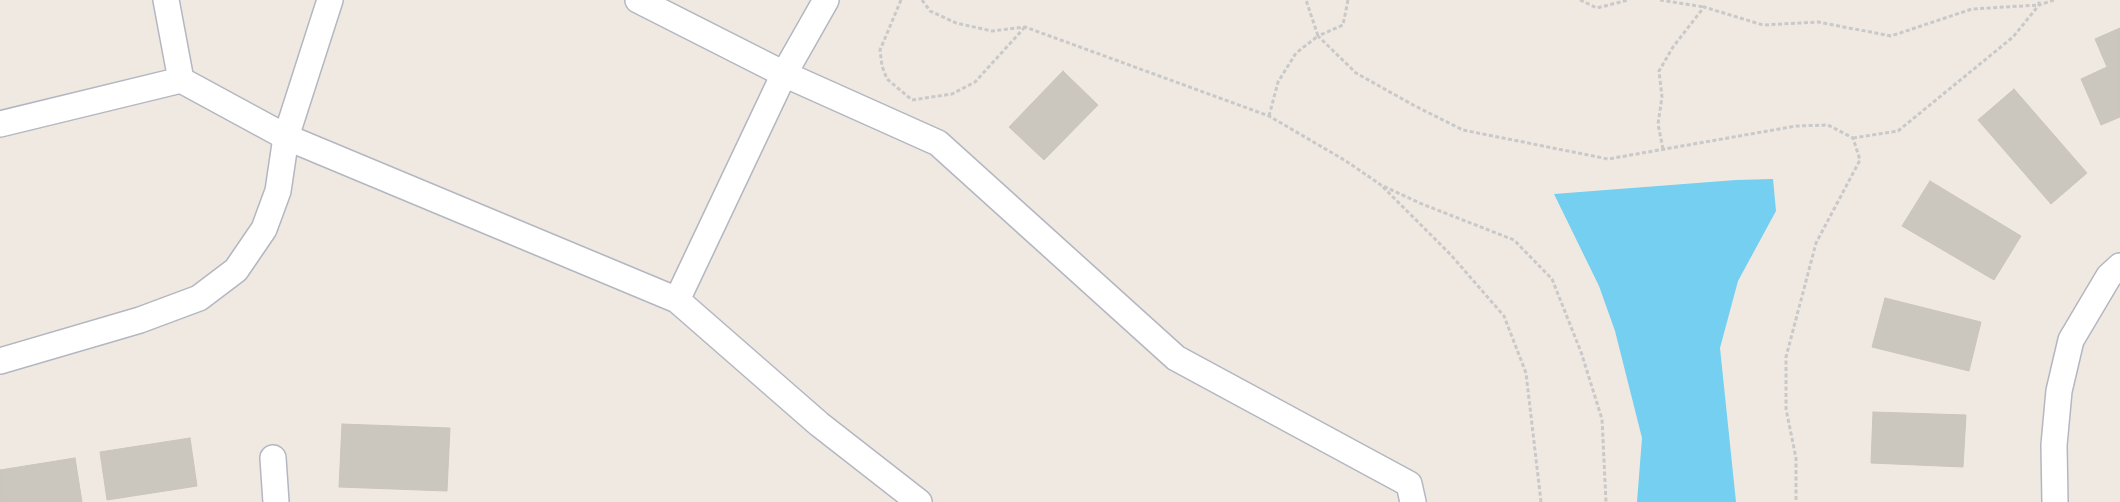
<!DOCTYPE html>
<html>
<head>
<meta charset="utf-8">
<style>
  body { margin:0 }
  canvas { display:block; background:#efe9e1 }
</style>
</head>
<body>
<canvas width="2120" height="502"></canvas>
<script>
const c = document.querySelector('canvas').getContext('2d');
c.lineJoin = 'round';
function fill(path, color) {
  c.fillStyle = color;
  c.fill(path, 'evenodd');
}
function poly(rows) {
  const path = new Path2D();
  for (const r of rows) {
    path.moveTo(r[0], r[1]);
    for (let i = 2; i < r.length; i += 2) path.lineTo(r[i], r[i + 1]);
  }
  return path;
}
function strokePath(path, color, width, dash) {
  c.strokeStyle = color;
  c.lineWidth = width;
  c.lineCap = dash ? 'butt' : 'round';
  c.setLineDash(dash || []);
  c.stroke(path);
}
fill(poly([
  [1773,179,1776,211,1738,281,1720,348,1736,502,1637,502,1642,438,1615,331,1599,286,1554,194,1736,180]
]), '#75cff0');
const building = poly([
  [2120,28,2120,117,2101,125,2081,79,2107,67,2095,39,2120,28],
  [1063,71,1098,105,1044,160,1009,127,1063,71],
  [2014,89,2087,173,2051,204,1978,120,2014,89],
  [1930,181,2021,236,1994,280,1902,226,1930,181],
  [1885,298,1981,322,1969,371,1872,347,1885,298],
  [1873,412,1966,415,1963,467,1871,463,1873,412],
  [342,424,450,428,447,491,339,487,342,424],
  [190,438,197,486,107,500,100,452,190,438],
  [75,458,82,502,0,502,0,470,75,458]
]);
fill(building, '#cbc7bf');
strokePath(building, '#cbc5ba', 1);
const street = poly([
  [166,0,181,80],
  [638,0,784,74,938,143,1176,358,1409,484,1413,502],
  [0,124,181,80,286,137,677,300,819,424,919,502],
  [677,300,784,74,826,0],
  [0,361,140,320,199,298,236,270,264,229,278,191,286,137,330,0],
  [273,458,276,502],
  [2055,502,2054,445,2059,391,2071,340,2109,276,2120,266]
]);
strokePath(street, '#b4b7c1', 28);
strokePath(poly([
  [901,0,880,50,882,66,887,79,912,100,952,94,975,82,1025,27],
  [922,0,930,11,956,23,992,31,1025,27,1269,116,1346,161,1381,185,1422,204,1514,240,1552,279,1581,352,1602,419,1606,502],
  [1348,0,1343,25,1318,36,1356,73,1415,106,1463,130,1608,159,1796,126,1828,125,1853,138,1860,160,1816,243,1786,357,1786,409,1796,458,1796,502],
  [1580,0,1597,8,1628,0],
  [1660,0,1704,7],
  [1269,116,1278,82,1296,53,1318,36,1306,0],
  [1853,138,1898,131,2013,37,2039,5,2054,0],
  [1663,149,1658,124,1662,97,1659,71,1673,47,1704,7,1763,25,1818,22,1891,36,1972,9,2039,5,2039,0],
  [1383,187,1451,255,1504,316,1526,373,1541,502]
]), '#c9c9c9', 3, [4, 2.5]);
strokePath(street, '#fff', 25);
</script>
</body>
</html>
